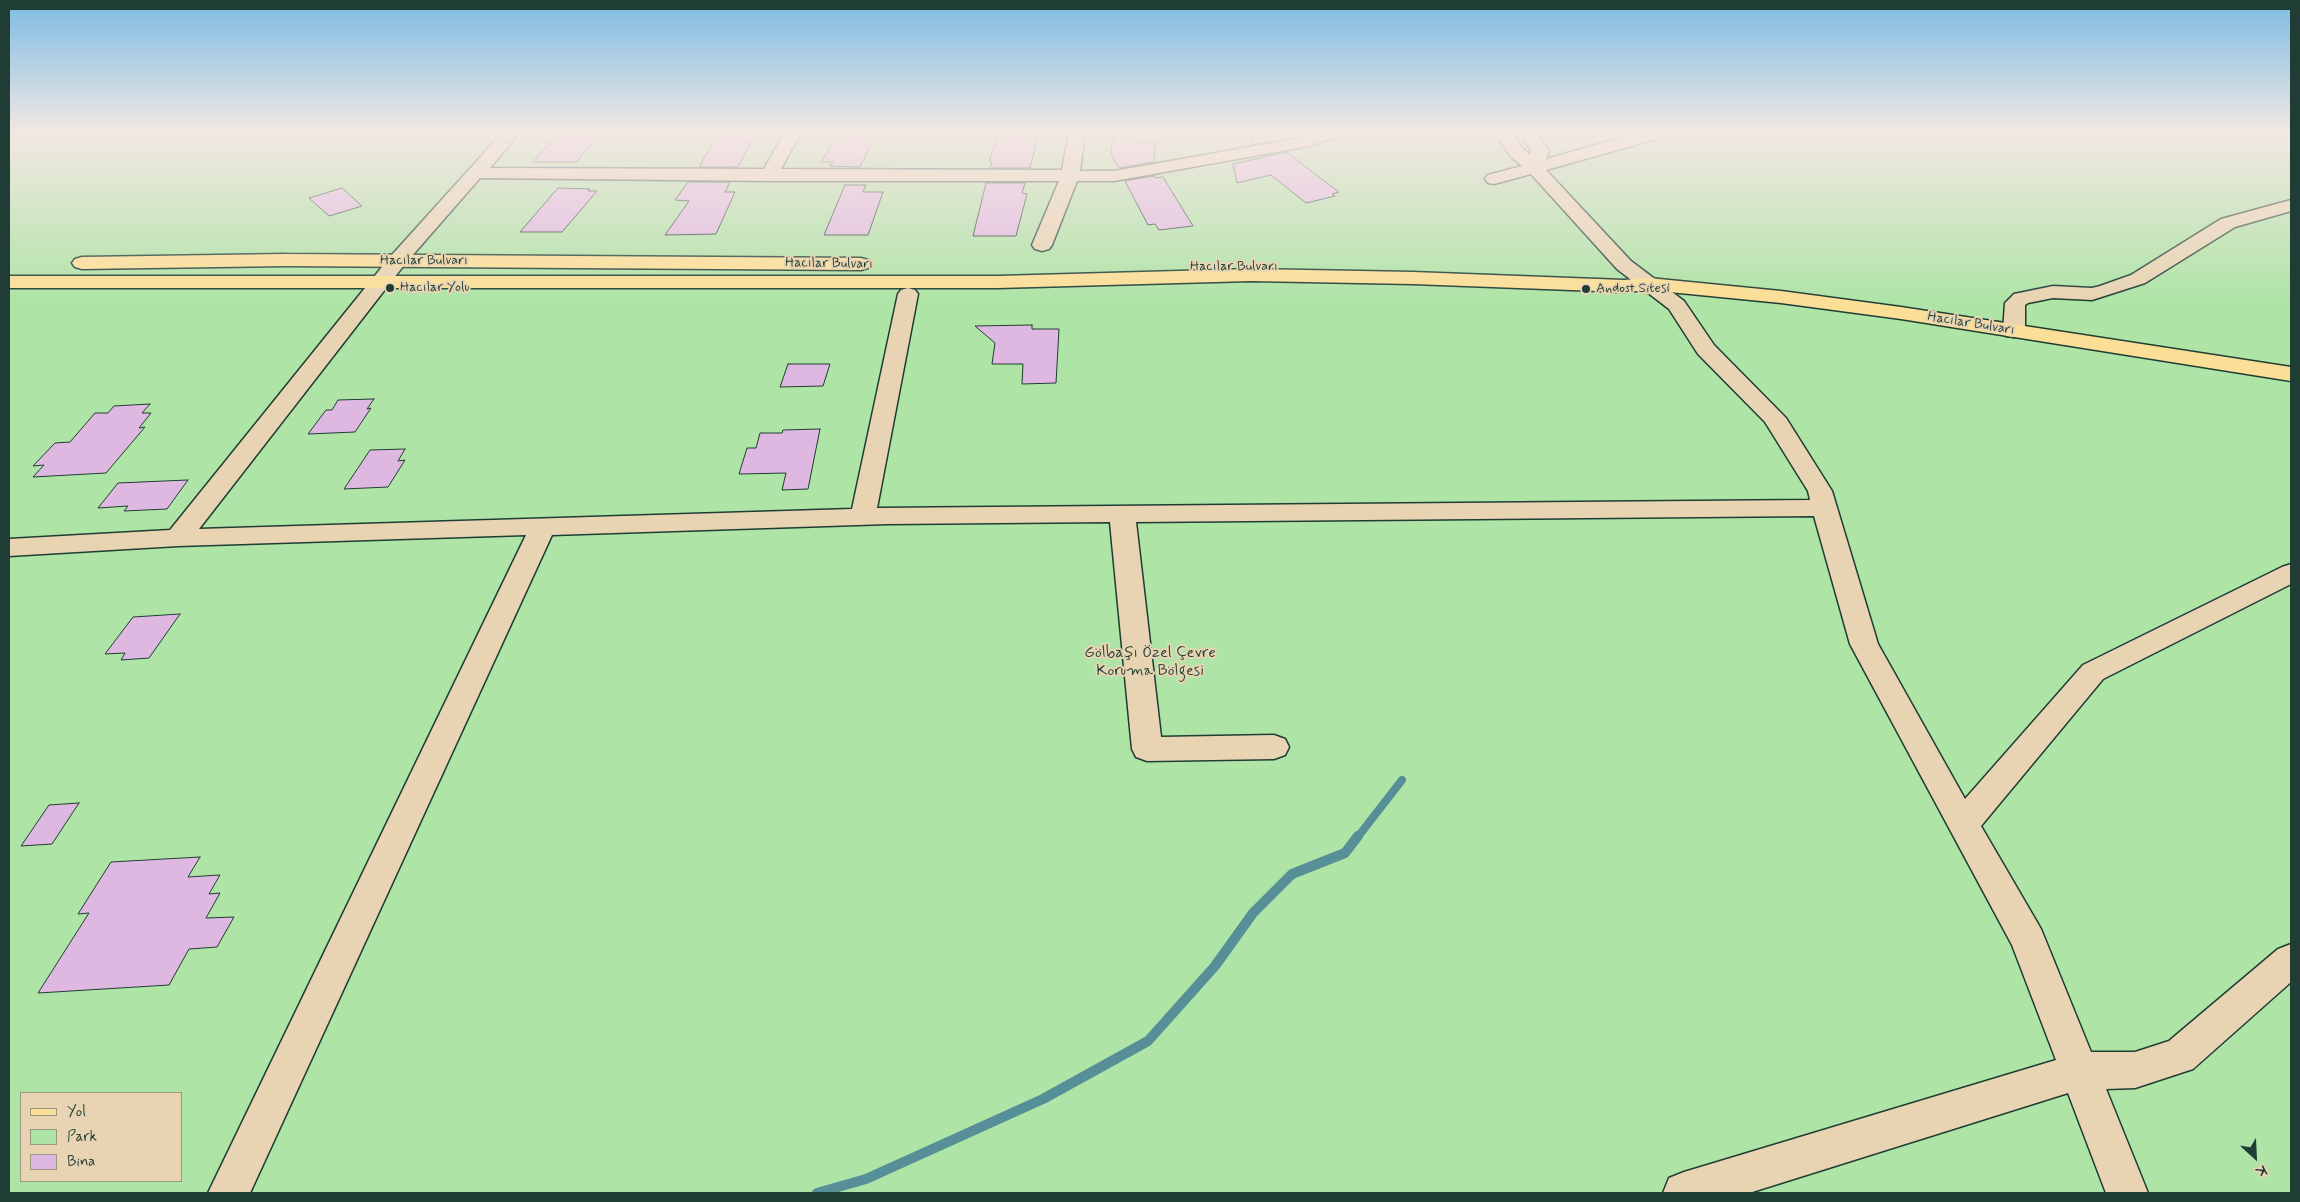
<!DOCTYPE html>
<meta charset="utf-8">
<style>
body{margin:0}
#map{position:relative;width:2300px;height:1202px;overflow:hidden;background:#e5ccc0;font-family:Mynerve,sans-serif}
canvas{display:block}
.frame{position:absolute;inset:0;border:10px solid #1f3d34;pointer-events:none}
.legend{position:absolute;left:20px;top:1092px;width:162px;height:90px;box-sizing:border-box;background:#e8d4b2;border:1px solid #989880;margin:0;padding:6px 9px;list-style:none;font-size:15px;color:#1f3d34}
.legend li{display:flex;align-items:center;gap:10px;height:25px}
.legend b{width:25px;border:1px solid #989880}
.north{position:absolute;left:2230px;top:1132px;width:50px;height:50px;-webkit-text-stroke:4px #e8d4b2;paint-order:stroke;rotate:155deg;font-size:14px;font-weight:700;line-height:20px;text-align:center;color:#1f3d34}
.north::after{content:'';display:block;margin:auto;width:18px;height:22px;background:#1f3d34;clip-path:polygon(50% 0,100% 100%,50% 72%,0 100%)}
</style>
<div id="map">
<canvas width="2300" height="1202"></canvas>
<div class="frame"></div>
<ul class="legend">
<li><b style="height:6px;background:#fbdf96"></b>Yol</li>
<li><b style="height:14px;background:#afe4a7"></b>Park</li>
<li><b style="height:14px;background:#dfb8e1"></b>Bina</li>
</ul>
<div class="north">K</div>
</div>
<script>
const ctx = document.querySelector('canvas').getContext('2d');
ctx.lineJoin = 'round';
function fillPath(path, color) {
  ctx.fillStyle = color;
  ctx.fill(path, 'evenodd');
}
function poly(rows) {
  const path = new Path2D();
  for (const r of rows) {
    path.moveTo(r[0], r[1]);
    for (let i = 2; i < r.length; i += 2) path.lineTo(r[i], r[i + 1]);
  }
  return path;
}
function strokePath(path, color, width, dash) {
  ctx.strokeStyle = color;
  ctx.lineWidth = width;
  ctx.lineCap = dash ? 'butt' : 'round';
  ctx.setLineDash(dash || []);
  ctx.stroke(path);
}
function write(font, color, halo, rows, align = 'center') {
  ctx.font = font + ' Mynerve,sans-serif';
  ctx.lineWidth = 4;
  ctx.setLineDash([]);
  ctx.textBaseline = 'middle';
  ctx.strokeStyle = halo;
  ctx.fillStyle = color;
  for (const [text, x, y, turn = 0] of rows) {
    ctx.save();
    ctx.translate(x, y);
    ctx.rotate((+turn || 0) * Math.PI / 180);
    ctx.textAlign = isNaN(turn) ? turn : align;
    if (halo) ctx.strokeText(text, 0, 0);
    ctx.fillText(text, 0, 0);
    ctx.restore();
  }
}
const green = poly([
 [9,132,2291,132,2291,1193,9,1193],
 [21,1093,181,1093,181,1181,21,1181]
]);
const streamFar1 = poly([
 [1357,838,1402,780]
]);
const stream = poly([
 [817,1193,866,1179,1043,1099,1148,1041,1215,966,1253,913,1292,874,1345,853,1358,836]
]);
const building = poly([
 [560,132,602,132,576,162,533,162,560,132],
 [719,132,756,132,738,167,699,167,719,132],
 [839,132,877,132,860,167,830,166,833,162,821,162,839,132],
 [1000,132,1039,132,1030,168,990,168,992,162,989,161,1000,132],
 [1249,132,1271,132,1273,141,1252,145,1249,132],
 [1113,138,1137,138,1137,141,1155,144,1154,162,1119,168,1111,154,1113,138],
 [1287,152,1307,168,1339,192,1332,194,1335,196,1306,203,1271,175,1237,183,1233,164,1287,152],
 [1154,176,1154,178,1163,177,1193,226,1159,230,1155,224,1148,225,1125,181,1154,176],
 [688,182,730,182,725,192,735,192,716,234,665,235,689,201,675,200,688,182],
 [986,183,1025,183,1022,193,1027,194,1016,236,973,236,986,183],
 [845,185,866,185,863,192,883,192,868,235,824,235,845,185],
 [342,188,362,206,329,216,309,198,342,188],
 [558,188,590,189,588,191,597,191,562,232,520,232,558,188],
 [1032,325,1032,329,1059,329,1056,383,1022,384,1023,364,992,364,995,343,975,326,1032,325],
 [788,364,830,364,823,386,780,387,788,364],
 [374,399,367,409,371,408,355,432,308,434,326,410,332,410,338,400,374,399],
 [150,404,142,413,151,413,139,428,145,427,106,473,33,477,44,465,33,466,55,443,70,442,95,413,108,413,114,406,150,404],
 [820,429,808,489,782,490,786,473,739,474,747,448,756,448,760,433,782,433,783,430,820,429],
 [405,449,398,461,405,460,388,487,344,489,370,450,405,449],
 [188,480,167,509,124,511,128,506,98,508,118,483,188,480],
 [180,614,149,658,121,660,125,653,105,654,133,617,180,614],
 [79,803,52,844,21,846,49,805,79,803],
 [200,857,188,877,220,875,209,894,220,893,206,918,234,917,217,947,189,949,169,985,38,993,89,913,78,914,111,862,200,857]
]);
const minor = poly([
 [503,132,520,132,490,168,764,169,785,132,801,132,781,169,1062,170,1069,132,1085,132,1080,171,1114,171,1306,137,1317,132,1340,132,1338,136,1310,146,1114,181,1077,181,1052,245,1049,249,1042,251,1035,249,1032,245,1059,181,769,181,480,178,404,265,199,529,852,509,898,294,901,290,908,288,915,290,918,294,877,508,1810,500,1808,491,1765,422,1698,354,1669,309,1617,269,1531,174,1494,184,1488,183,1485,179,1488,175,1522,166,1511,157,1494,132,1511,132,1523,149,1530,155,1531,151,1519,132,1535,132,1549,151,1546,159,1642,132,1669,132,1667,136,1546,170,1631,261,1684,301,1714,345,1786,418,1832,491,1878,644,1965,799,2083,665,2282,567,2291,564,2291,584,2103,679,1981,826,2041,929,2091,1052,2135,1052,2169,1041,2278,949,2291,944,2291,982,2193,1069,2135,1088,2106,1089,2148,1193,2106,1193,2068,1093,1749,1193,1663,1193,1669,1178,1684,1172,2056,1060,2012,945,1850,644,1814,516,1136,522,1161,737,1274,735,1285,739,1289,747,1285,755,1274,759,1147,761,1136,757,1132,749,1110,522,888,524,552,535,250,1193,208,1193,526,535,178,546,9,556,9,539,170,530,390,257,503,132],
 [2291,200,2291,211,2235,227,2145,283,2092,300,2053,298,2028,303,2025,305,2025,331,2022,336,2014,337,2006,336,2003,331,2005,303,2014,294,2053,286,2092,288,2100,286,2131,275,2221,219,2291,200]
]);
const major = poly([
 [286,254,861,258,868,260,871,264,868,268,861,270,286,266,82,269,75,267,72,263,75,259,82,257,286,254],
 [1251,269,1413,272,1624,280,1649,278,1781,291,1901,307,2291,367,2291,381,1901,319,1781,303,1649,290,1624,292,1413,284,1251,281,998,288,9,288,9,276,998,276,1251,269]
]);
const markers = [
 [390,288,5,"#1f3d34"],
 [1586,289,5,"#1f3d34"]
];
const farStreetnames = [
 ["Hacılar Bulvarı",424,261],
 ["Hacılar Bulvarı",829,264,1],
 ["Hacılar Bulvarı",1234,267],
 ["Hacılar Bulvarı",1971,324,9]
];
const farPoinames = [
 ["Hacılar Yolu",400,288],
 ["Andost Sitesi",1596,289]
];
const parkNames = [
 ["Gölbaşı Özel Çevre",1150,654],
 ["Koruma Bölgesi",1150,672]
];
fillPath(green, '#afe4a7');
strokePath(streamFar1, '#568f98', 8);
strokePath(stream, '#568f98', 10);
fillPath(building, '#dfb8e1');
strokePath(building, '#1f3d34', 1);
strokePath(minor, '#1f3d34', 3);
strokePath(major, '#1f3d34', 3);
fillPath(minor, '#e8d4b2');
fillPath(major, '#fbdf96');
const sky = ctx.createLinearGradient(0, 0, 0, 301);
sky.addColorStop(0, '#7cbbe3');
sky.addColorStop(0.44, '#f3e8e3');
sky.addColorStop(1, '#f3e8e300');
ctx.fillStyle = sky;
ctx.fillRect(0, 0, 2300, 301);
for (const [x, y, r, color] of markers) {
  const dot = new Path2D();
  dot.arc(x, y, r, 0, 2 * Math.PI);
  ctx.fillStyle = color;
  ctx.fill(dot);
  strokePath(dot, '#e8d4b2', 2);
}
write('14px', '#1f3d34', '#e8d4b2', farStreetnames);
write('14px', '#1f3d34', '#e8d4b2', farPoinames, 'left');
write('16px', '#26453a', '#e8d4b2', parkNames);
</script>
